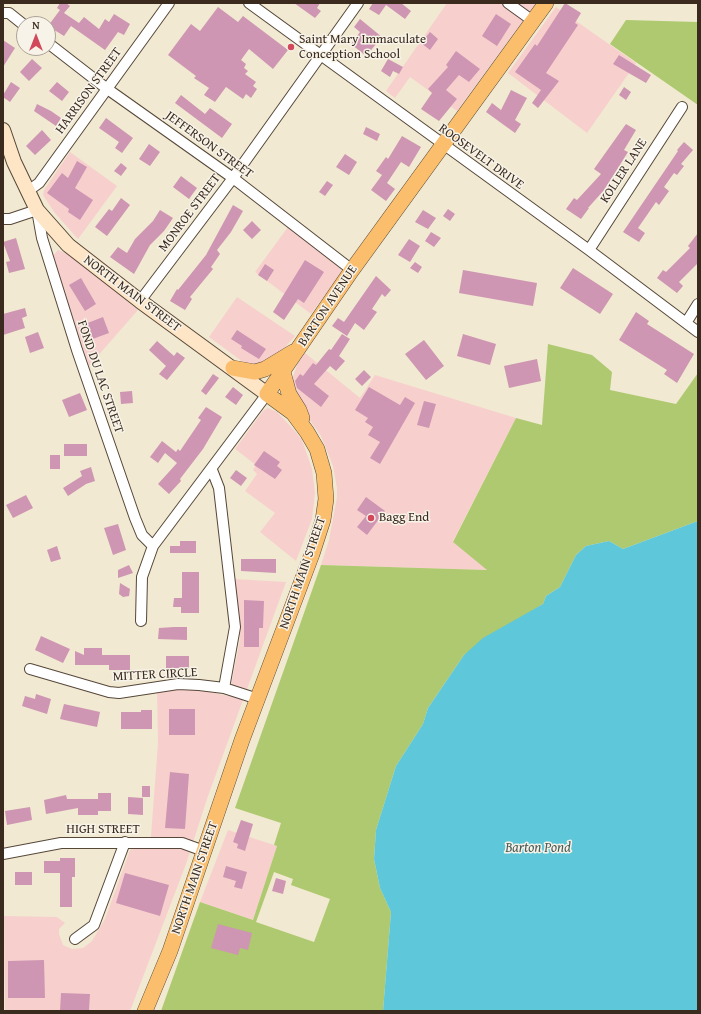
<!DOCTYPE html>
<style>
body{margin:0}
#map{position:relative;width:701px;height:1014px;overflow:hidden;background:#f1e9d1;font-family:"Gentium Book Plus",serif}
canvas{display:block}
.frame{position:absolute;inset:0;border:4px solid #3b2a1e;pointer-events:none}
.north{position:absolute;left:16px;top:16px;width:40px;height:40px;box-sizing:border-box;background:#f7f3e8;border:1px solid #aca397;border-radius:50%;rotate:0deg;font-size:11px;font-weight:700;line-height:16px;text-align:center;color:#3b2a1e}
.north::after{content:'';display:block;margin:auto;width:14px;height:18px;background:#d1495b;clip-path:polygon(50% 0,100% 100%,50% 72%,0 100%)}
</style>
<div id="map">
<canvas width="701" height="1014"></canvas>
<div class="frame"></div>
<div class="north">N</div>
</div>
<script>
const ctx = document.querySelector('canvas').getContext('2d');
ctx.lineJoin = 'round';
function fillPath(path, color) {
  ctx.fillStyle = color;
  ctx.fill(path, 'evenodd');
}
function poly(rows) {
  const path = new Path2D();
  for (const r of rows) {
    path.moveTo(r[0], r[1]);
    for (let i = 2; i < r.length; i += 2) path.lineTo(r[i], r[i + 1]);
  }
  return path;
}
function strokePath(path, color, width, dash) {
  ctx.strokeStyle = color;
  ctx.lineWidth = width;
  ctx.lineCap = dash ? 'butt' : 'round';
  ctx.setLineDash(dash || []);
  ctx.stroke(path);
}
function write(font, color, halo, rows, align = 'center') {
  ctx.font = font + ' "Gentium Book Plus",serif';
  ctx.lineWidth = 3;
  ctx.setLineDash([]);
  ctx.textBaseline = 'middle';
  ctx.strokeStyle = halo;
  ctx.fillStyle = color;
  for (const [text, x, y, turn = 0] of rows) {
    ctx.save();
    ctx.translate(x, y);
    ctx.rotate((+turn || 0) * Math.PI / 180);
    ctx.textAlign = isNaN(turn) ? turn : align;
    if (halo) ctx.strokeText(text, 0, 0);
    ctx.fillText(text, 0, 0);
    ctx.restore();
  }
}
const built = poly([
 [447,3,536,3,457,111,410,77,395,98,386,91],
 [556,7,636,63,587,133,508,73],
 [70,152,117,186,78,239,54,212,43,195,44,190],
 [288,227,340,266,341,269,341,273,311,314,255,272],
 [58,250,68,254,138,310,89,366,54,261,53,256],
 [237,297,295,336,280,353,262,365,247,365,209,337],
 [305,353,360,398,375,375,516,418,453,541,487,570,321,565,329,540,337,497,337,488,333,466,321,436,297,402,292,379,298,363],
 [268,408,277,412,295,431,302,440,312,469,315,493,312,519,296,561,260,532,275,513,245,491,257,474,253,470,256,465,235,449,263,411],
 [234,579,286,582,208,796,186,864,130,1011,5,1011,4,916,57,917,65,923,59,929,59,934,63,945,72,949,83,948,92,941,105,919,130,850,136,848,150,849,158,743,157,691,171,689,199,690,229,696,240,639],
 [228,830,277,846,253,920,200,902]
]);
const green = poly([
 [626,20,698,22,698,105,610,44],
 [548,344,592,355,612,372,610,390,676,404,698,373,698,521,623,549,609,541,586,546,576,555,560,587,546,596,543,604,464,655,428,708,423,724,396,766,376,830,374,859,380,888,391,912,383,1011,161,1011,200,902,253,920,277,846,274,845,281,823,235,808,321,565,487,570,453,542,516,418,542,425],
 [274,872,293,879,291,885,330,899,314,942,256,922]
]);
const water = poly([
 [698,521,698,1011,383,1011,391,912,380,888,374,859,376,830,396,766,423,724,428,708,464,655,483,638,543,604,546,596,560,587,576,555,586,546,609,541,623,549]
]);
const building = poly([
 [60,3,66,3,70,6,64,13,79,23,84,17,99,29,105,19,109,22,114,14,130,24,124,35,118,32,105,50,71,26,64,36,48,26,60,10,57,8],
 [294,3,320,3,317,8,321,11,315,18],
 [373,3,401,3,411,11,405,19,386,5,379,15,369,9],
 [565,3,581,13,575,23,578,25,546,73,559,81,538,108,532,103,541,90,515,72,535,44,537,46],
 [218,7,238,22,243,16,288,50,273,69,249,49,241,60,246,64,244,68,248,71,245,74,256,82,253,86,257,89,251,98,246,94,243,99,226,87,215,102,204,95,209,88,194,78,196,76,168,55,191,24,200,31],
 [496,14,511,24,497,46,482,36],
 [360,19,382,37,366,56,351,44,360,32,354,27],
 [430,32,438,39,430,50,421,43],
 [3,40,15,48,3,67],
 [456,51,480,69,469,82,459,75,446,90,457,99,439,121,421,109,432,93,428,89,448,67,446,65],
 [619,55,651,75,646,83,613,64],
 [32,59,42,68,29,81,20,72],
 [388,59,403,67,399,74,393,71,390,77,381,71],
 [11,82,20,88,10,102,3,97,3,95],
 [57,82,69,92,62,101,49,91],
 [624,87,631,92,626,100,619,95],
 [511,90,527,98,515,120,521,124,515,133,486,112,492,103,501,110],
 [181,95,205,114,210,108,232,124,222,138,175,103],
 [37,104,51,111,61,118,56,126,34,111],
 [106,118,133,138,122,153,115,148,119,142,99,128],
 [626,124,636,130,624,150,628,152,604,190,588,208,589,208,581,219,566,209,574,198,577,200,601,174,594,169],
 [366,127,380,134,377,141,363,134],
 [42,130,51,140,35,155,26,146],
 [402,136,421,147,409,167,401,162,387,183,395,189,386,201,371,190,382,175,376,171,386,157,388,159],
 [684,142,693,150,681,164,684,166,677,175,674,173,664,187,669,191,659,205,656,202,638,228,645,233,639,242,623,232,678,151,677,150],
 [149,144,160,152,150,166,139,159],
 [345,154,357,162,349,175,336,167],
 [77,161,87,167,75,188,93,200,80,220,68,212,69,209,47,193,62,173,68,178],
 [121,163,127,168,121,176,114,171],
 [181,176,197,188,189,199,173,187],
 [327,181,333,185,325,196,319,192],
 [121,198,130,205,107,236,95,227,109,209,112,211],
 [233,205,243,211,231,232,217,250,220,254,211,267,213,269,190,297,192,299,185,310,170,301,177,289,178,290,206,255],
 [448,209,455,214,450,221,443,216],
 [160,210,173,218,164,231,150,245,134,274,110,257,118,247,127,253,135,239,153,221],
 [423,210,436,218,428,229,415,222],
 [252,221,261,230,252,239,243,230],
 [431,232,441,238,434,247,425,241],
 [698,233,698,263,679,282,683,286,677,293,657,278,663,270,666,272,690,248,688,246],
 [16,238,25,269,9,273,6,262,10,261,3,242],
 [409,239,420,246,410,262,398,255],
 [305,260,324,272,304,303,298,299,284,320,273,312],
 [415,262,422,267,418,273,410,268],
 [265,264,274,270,267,281,258,275],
 [573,268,613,294,600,314,560,288],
 [463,270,537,283,533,306,459,293],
 [376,276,391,290,385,297,382,294,372,309,377,312,364,330,355,323,347,336,332,326,338,318,344,322],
 [81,278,96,304,85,311,69,285],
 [25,308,27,316,22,318,25,328,3,335,3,314],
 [636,312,649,321,647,324,694,354,677,383,664,374,667,370,619,340],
 [103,317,109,333,90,340,85,324],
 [237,330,266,349,259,359,241,348,242,346,231,339],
 [38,332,44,348,30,353,25,337],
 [342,334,350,339,339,356,345,361,336,371,330,366,314,384,329,396,321,407,297,388,295,381,300,374,303,376,313,363,316,365,329,349,331,350],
 [463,334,496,344,490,365,457,356],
 [424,340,444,366,426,380,405,354],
 [157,341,174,356,177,352,185,358,167,380,159,374,166,366,149,350],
 [537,359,541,381,509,388,504,366],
 [364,370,371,377,362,386,355,379],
 [213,374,219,378,206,395,201,391],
 [233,387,243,395,236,405,225,397],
 [369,387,400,405,405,397,415,403,380,464,370,458,380,442,368,435,373,427,365,422,368,418,355,410],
 [132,391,133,403,121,404,120,392],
 [80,393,87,410,69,417,62,400],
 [424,401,436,404,429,428,417,425],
 [206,407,222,417,203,449,180,479,181,481,169,494,158,484,177,463,165,453,158,463,150,457,162,441,176,452,178,449,180,451,201,420,198,418],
 [64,444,87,444,87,456,64,456],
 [264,451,280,462,277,466,282,470,275,479,254,465],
 [50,455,60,455,60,469,50,469],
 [91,467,95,481,86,484,68,496,63,488,82,476,80,471],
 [236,470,247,478,241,486,230,478],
 [26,495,33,508,13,518,6,505],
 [366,497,385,511,367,535,357,527,366,516,357,510],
 [118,524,126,550,113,555,104,528],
 [180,541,196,541,196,553,170,553,170,546,180,546],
 [57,546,61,559,51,562,47,550],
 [241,559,276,559,276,573,241,571],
 [129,565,133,573,118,578,118,570],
 [182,572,199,572,199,613,181,613,181,607,173,607,174,598,182,598],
 [120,583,130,589,129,596,123,597,119,594],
 [244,600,264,601,263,628,259,628,259,647,244,647],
 [174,627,187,627,187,640,158,639,159,628],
 [41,636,70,649,63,663,35,650],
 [84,648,102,648,102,655,130,655,130,670,109,670,109,665,75,665,75,651,84,655],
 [166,656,189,656,189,668,166,668],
 [36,694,51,699,47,714,22,706,25,696,35,699],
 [64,704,100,712,97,727,60,719],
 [169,709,195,709,195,735,169,735],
 [141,710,152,710,152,729,121,729,121,712,141,712],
 [170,772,189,774,185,829,165,828],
 [142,786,150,786,150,797,142,797],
 [98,793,111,793,111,811,98,811,98,815,78,815,78,808,46,814,44,800,66,795,67,799,98,799],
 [128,797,143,798,143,815,128,814],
 [30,807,32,820,7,825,5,811],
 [241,820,253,824,245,851,237,848,238,844,233,842],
 [60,858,75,858,75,877,72,877,72,907,60,907,60,873,44,873,44,861,60,861],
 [226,866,247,872,242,889,234,887,236,881,223,877],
 [15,872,32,872,32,885,15,885],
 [125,873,169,885,160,916,116,903],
 [276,878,286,881,283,894,272,891],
 [218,924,252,933,248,950,240,948,238,955,211,948],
 [44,960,45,998,8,998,8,961],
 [61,993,90,994,89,1010,60,1011]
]);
const street = poly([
 [249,3,589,250,698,332],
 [508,3,533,21],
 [3,13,9,13,24,25],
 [48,43,106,88,233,178,352,270],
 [28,191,39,183,169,3],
 [3,219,10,219,37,210,42,238,77,350,135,518,142,535,153,546],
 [589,250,682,107],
 [140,301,233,178,358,3],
 [686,323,698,304],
 [212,470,219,488,235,627,224,688],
 [141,621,142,577,153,546,267,394],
 [30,669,109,692,119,693,178,684,199,685,224,688,258,699],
 [3,854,61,843,182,843,204,851],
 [75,939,94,925,125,842]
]);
const secondary = poly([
 [3,130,14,162,37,210,68,245,140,301,267,394]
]);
const primary = poly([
 [233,368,255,372,265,369,293,352],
 [283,372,289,394,299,410,302,418],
 [145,1011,170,951,242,740,312,554,323,520,326,499,324,473,317,449,307,432,293,413,267,394,352,270,546,3]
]);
const markers = [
 [291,47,4,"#d1495b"],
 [371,518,4,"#d1495b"]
];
const poiNames = [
 ["Saint Mary Immaculate",299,40],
 ["Conception School",299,55],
 ["Bagg End",379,518]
];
const streetNames = [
 ["HARRISON STREET",89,91,-54],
 ["JEFFERSON STREET",209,145,36],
 ["ROOSEVELT DRIVE",481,157,36],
 ["KOLLER LANE",624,171,-57],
 ["MONROE STREET",190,213,-53],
 ["NORTH MAIN STREET",132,294,37],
 ["BARTON AVENUE",328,306,-56],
 ["FOND DU LAC STREET",100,377,71],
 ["NORTH MAIN STREET",303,573,-71],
 ["MITTER CIRCLE",155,675,-3],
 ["HIGH STREET",103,830],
 ["NORTH MAIN STREET",195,878,-71]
];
const waterNames = [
 ["Barton Pond",538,848]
];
fillPath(built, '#f7d0ce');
fillPath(green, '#aec96f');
fillPath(water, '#5ec7da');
fillPath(building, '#ce96b2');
strokePath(street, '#564739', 12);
strokePath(secondary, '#564739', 16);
strokePath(primary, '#564739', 16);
strokePath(street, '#fff', 10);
strokePath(secondary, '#fde5c5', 14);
strokePath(primary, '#fabe6d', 15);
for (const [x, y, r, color] of markers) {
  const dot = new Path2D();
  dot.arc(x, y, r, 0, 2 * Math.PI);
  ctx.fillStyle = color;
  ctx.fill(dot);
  strokePath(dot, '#f7f3e8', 1.5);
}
write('13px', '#3b2a1e', '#f7f3e8', poiNames, 'left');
write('13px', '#3b2a1e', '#f7f3e8', streetNames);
write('italic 14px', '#465956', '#f7f3e8', waterNames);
</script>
